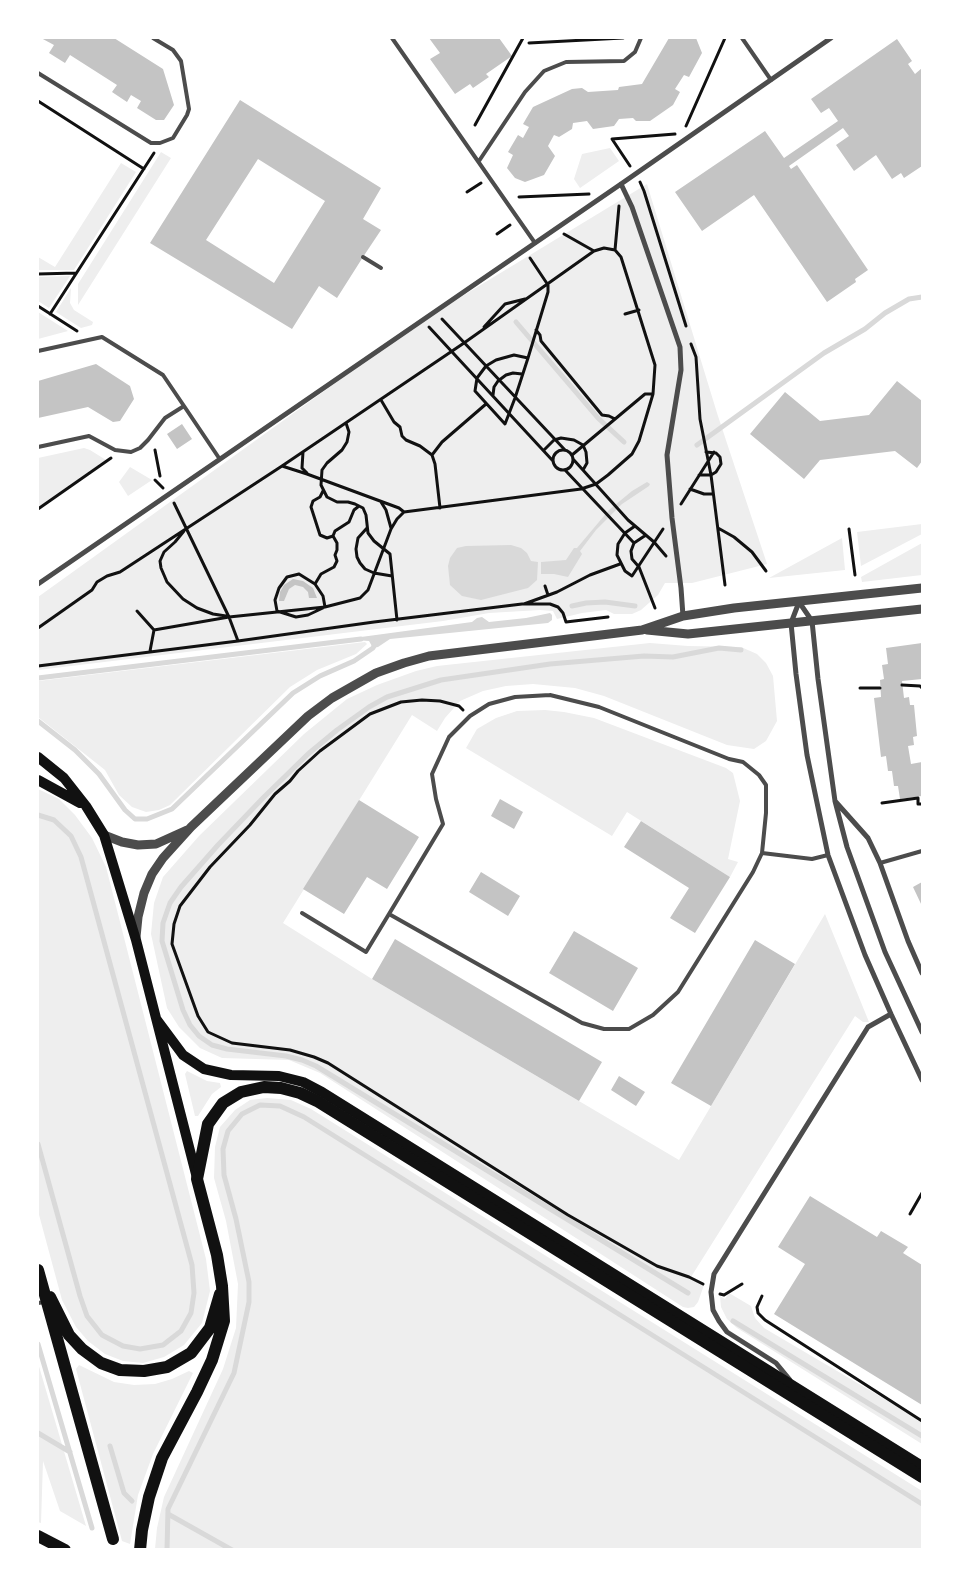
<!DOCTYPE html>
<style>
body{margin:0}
#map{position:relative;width:960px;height:1587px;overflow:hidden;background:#fff;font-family:"Noto Sans",sans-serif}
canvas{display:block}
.frame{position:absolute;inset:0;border:39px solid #fff;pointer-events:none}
</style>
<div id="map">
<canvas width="960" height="1587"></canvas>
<div class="frame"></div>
</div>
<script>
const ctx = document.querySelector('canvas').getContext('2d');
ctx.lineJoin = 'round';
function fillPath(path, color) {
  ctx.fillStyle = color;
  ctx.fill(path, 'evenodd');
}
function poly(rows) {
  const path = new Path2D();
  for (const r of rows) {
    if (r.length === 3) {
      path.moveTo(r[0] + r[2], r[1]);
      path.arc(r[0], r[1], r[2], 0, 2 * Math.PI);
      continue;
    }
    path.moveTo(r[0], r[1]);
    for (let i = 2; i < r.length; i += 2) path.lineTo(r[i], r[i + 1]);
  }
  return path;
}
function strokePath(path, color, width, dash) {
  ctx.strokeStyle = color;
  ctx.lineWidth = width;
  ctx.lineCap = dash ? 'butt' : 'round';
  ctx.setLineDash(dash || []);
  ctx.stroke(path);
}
const green = poly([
 [610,148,619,161,580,188,574,179,582,154],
 [161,152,171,158,78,305,78,284],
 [121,163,136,172,74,270,38,270,38,257,55,267],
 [647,184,717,413,767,564,692,583,665,583,658,595,641,610,632,614,614,614,606,610,582,613,557,619,553,611,540,610,489,613,443,621,38,670,38,597,423,320],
 [70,276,49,308,38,301,38,277],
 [71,288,70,303,74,310,93,322,92,325,81,328,56,312],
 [38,312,68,331,38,339],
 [84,448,90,450,106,460,38,507,38,458],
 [130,467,152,480,128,496,119,482],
 [922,524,922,534,861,566,857,532],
 [842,538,845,570,769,578],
 [922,543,922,575,862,582,861,577],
 [365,642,367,644,356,654,317,670,290,687,170,805,159,810,146,812,132,807,119,795,105,770,38,717,38,681],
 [650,643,688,646,741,647,757,654,766,663,773,676,777,721,766,741,754,749,727,745,604,696,575,688,533,684,506,686,483,691,460,701,445,718,437,731,412,715,283,923,372,979,679,1160,825,914,869,1022,863,1022,855,1016,691,1277,704,1285,698,1302,694,1307,688,1308,683,1307,320,1073,289,1060,222,1058,200,1048,179,1027,167,1008,151,934,154,903,163,877,199,836,304,734,347,699,377,685,416,671,437,666],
 [545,710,564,712,594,718,726,768,733,773,740,801,728,859,738,862,730,877,627,812,612,836,466,748,477,729,496,718,517,711],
 [38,789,59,799,75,815,92,838,106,867,206,1259,210,1291,202,1323,184,1345,164,1357,143,1363,123,1361,105,1354,88,1341,76,1327,62,1300,38,1211],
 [187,1071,207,1081,220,1083,221,1087,212,1094,198,1116,195,1116,185,1074],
 [267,1098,291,1100,311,1109,922,1491,922,1549,155,1549,157,1528,164,1497,223,1369,236,1328,238,1284,226,1221,214,1178,215,1147,220,1127,235,1110,250,1100],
 [729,1293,751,1306,755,1318,764,1328,922,1421,922,1444,737,1328,727,1319,721,1307,720,1296,725,1299],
 [38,1363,86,1526,60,1511,43,1461,41,1523,38,1522],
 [79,1365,114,1382,134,1385,155,1384,172,1379,189,1371,193,1373,153,1454,138,1495,130,1544,122,1541,76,1369]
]);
const water = poly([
 [647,482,650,484,649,486,622,504,596,530,580,551,582,554,568,577,554,574,541,574,541,562,566,560,574,548,577,548,609,510,632,491],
 [511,545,521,548,527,553,531,561,538,562,537,580,528,588,481,600,462,596,450,585,448,566,450,558,457,548,466,546],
 [550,613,552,615,552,620,548,623,390,639,378,647,373,648,369,641,355,640,361,637,472,622,477,618,482,617,489,622,526,618]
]);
const stream = poly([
 [516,322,598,418,624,442],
 [697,445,824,353,865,329,885,313,909,299,922,297],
 [572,606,586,603,605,602,635,606],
 [38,678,361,639],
 [38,721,75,750,99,774,125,810,135,819,147,819,172,809,293,693,320,676,354,661,373,648,376,642],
 [38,815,54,820,71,836,81,857,192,1265,194,1293,191,1313,181,1331,163,1345,140,1349,123,1346,102,1335,87,1316,80,1296,38,1144],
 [688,1293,316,1066,302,1060,286,1056,227,1049,212,1045,199,1036,190,1025,183,1010,162,941,163,923,170,903,181,887,218,845,263,798,308,754,337,730,369,707,387,697,441,680,550,664,644,656,673,657,719,648,741,650],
 [733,1321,922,1436],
 [38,1344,92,1528],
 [38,1433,70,1452],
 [110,1446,124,1493,132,1501],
 [168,1514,232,1550],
 [167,1550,168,1509,234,1373,249,1302,249,1282,236,1219,224,1175,223,1149,228,1131,242,1114,260,1105,280,1106,304,1117,922,1504]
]);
const building = poly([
 [41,38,114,38,163,69,174,105,164,120,156,120,137,108,141,101,131,95,127,102,112,92,117,85,70,55,65,63,49,53,54,45],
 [429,38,499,38,512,56,486,74,489,77,473,88,470,84,455,94,430,59,440,53],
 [669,38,696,38,702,53,689,77,684,75,675,89,680,92,673,105,650,121,636,121,633,118,619,119,614,126,593,129,587,121,573,123,572,129,559,137,554,135,548,146,555,156,544,175,525,182,515,178,507,168,513,155,508,152,518,135,523,138,529,127,523,124,533,107,572,89,582,88,588,92,618,90,619,87,642,84],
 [897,39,912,61,908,64,915,74,922,68,922,166,904,178,901,173,892,179,876,155,854,171,836,145,849,136,843,128,789,166,791,169,797,165,868,270,855,279,856,282,827,302,754,195,702,231,675,192,765,131,784,158,838,121,829,108,821,113,811,99],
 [240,100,381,188,363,219,381,230,363,257,337,298,319,286,292,329,150,243],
 [258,159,325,201,274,283,206,240],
 [96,364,130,386,134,399,120,421,113,422,88,407,38,418,38,381],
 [897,381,922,401,922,461,917,468,895,451,820,460,804,479,750,434,785,392,820,421,869,415],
 [182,424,192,439,177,449,167,434],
 [293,579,303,581,313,588,317,598,309,598,308,592,303,587,295,585,289,589,284,601,279,601,280,592,284,585],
 [922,643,922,679,902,681,904,698,909,697,910,705,914,705,917,736,913,737,914,745,908,746,911,764,922,762,922,796,900,799,898,786,894,786,892,771,888,771,886,756,881,757,874,698,881,697,880,680,884,679,882,665,888,664,886,648],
 [500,799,523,812,514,829,491,816],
 [359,800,419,837,387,889,367,877,344,914,303,889],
 [641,821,730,877,695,933,670,918,689,888,624,847],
 [481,872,520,896,508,916,469,892],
 [922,882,922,906,913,887],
 [574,931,638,968,613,1011,549,973],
 [395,939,602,1062,579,1101,372,979],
 [755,940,795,964,711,1106,671,1083],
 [619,1076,645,1092,636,1106,611,1090],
 [810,1196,877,1237,881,1231,908,1247,903,1253,922,1265,922,1405,774,1314,805,1264,778,1247]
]);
const path = poly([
 [529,43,623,38],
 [38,101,144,169],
 [475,125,523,38],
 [686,126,725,38],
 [630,166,612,139,675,134],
 [640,182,644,191,686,326],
 [467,192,481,183],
 [519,197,589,194],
 [497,234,510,225],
 [564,234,594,251],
 [615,250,619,206],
 [38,274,76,273],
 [38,306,77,331],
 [50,314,154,153],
 [625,314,639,310],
 [442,319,565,450],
 [429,327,553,461],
 [484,327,505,304,525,299],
 [536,330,540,335,541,341,602,415,609,416,615,419],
 [691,344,696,357,700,419,711,475,725,585],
 [528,358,514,355,496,360,486,366,477,378,475,391,505,424,515,398,528,358,548,292,548,285,530,258],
 [493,395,494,387,498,381,506,375,513,373,522,374],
 [381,400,394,422,400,427,402,436,406,440,420,446,432,455,435,464,440,508],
 [346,423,349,432,347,442,342,450,327,463,322,470,321,485,327,497,337,502,348,502,355,504,363,508,366,515,368,533,374,541,390,554,397,620],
 [155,450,160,476],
 [544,450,554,440,561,438,574,440,583,445,586,452,587,463,583,470],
 [563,460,10],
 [303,452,302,468,307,473],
 [432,455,442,442,486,404],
 [572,455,645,394,653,394],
 [573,459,628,520,654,542,666,556],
 [565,470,634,543],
 [699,475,711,475,716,472,721,464,720,457,716,453,706,452],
 [155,480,163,488],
 [690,489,704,494,713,494],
 [323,491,320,497,313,501,311,507,320,535,327,538,333,536],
 [381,502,386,510,391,528],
 [174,503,229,617,238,641],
 [681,504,714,452],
 [38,509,111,458],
 [635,526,625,533,618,544,617,555,625,571,632,576,663,529],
 [367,528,358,538,356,549,357,557,360,563,365,569,374,573,392,576],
 [718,528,734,537,752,552,766,571],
 [849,529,855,575],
 [184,531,175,542,164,552,160,561,161,568,167,582,183,599,197,608,213,614,226,616],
 [646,535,634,543,631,551,632,559,639,567,655,608],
 [299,574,315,584,323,596,325,607,308,615,296,617,277,611,275,600,279,588,287,577,299,574],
 [315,584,321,574,334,567,337,561,335,555,337,550,337,543,333,536,335,531,349,522,354,510,359,506],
 [545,586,548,595],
 [524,604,557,592,590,575,620,564],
 [137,611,154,630,229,617,325,607,360,598,368,590,391,529,397,519,404,512],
 [38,628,92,590,97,582,107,576,120,572,282,466,464,343,594,251,604,248,615,250,621,257,655,365,653,394,639,441,632,454,608,475,596,484,581,489,404,512,399,508,307,474,282,466],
 [150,651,154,630],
 [38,666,238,641,374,622,522,604,550,604,558,607,563,613,566,622,608,617],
 [902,685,920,686,922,688],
 [860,688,880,688],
 [463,710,459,706,440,701,422,700,401,702,370,714,320,751,298,771,290,781,275,794,250,825,210,867,180,906,174,924,172,944,198,1016,208,1032,232,1043,290,1050,314,1057,328,1063,568,1215,657,1266,689,1277,703,1284],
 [882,803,918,798,918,804,922,804],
 [910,1214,922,1193],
 [720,1294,724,1295,742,1284],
 [762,1296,757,1307,758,1313,765,1320,922,1421]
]);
const service = poly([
 [392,38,535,243],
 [742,38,771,80],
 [38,73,151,143,160,143,173,138,187,115,189,109,181,61,173,50,153,38],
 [479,161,525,92,544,71,566,62,624,61,635,52,641,38],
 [363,257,381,268],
 [38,351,102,337,163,375,184,406,165,418,148,440,140,448,131,452,115,450,89,436,38,447],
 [184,406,219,458],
 [550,695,599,707,729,759,743,762,759,775,766,785,766,813,762,853,753,872,678,992,653,1015,629,1029,604,1029,582,1023,389,914,443,824,436,799,432,774,449,737,470,716,489,704,515,697,550,695],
 [762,853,812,859,828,855],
 [880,863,922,851],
 [302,913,366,952,389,914],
 [38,1303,45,1302]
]);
const minor = poly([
 [621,184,632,207,680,347,681,370,667,455,672,518,681,588,683,616],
 [38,584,621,184,831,38],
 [799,602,791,623,796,674,807,755,828,855,865,955,891,1014,922,1080],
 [799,602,812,621,818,679,835,801,847,847,885,952,922,1032],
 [835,801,868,838,880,863,908,941,922,973],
 [790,1380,776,1363,727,1332,719,1321,713,1310,711,1292,714,1274,868,1027,891,1014]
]);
const tertiary = poly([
 [647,630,688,634,922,609],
 [104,835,122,842,138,845,156,844,187,830],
 [136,937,138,917,144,893,152,874,163,858,191,827,308,716,332,698,376,673,404,663,429,656,642,630,683,616,734,608,922,588]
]);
const secondary = poly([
 [38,757,64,778,86,806,104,835,136,940,197,1178],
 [38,780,80,803],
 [157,1020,183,1055,204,1069,231,1075,279,1076,303,1082,322,1092,922,1466]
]);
const primary = poly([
 [38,1270,113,1539],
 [50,1297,69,1335,82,1349,101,1363,120,1370,144,1371,167,1367,191,1353,210,1328,220,1294],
 [38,1536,65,1550],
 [140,1550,142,1530,149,1497,162,1458,197,1392,212,1360,224,1321,222,1286,217,1255,197,1179,208,1124,223,1103,241,1092,264,1087,281,1088,300,1093,317,1101,922,1477]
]);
fillPath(green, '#eee');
fillPath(water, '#d9d9d9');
strokePath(stream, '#d9d9d9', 5);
fillPath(building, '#c4c4c4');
strokePath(path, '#111', 3);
strokePath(service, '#4c4c4c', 4);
strokePath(minor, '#4c4c4c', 5);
strokePath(tertiary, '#4c4c4c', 9);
strokePath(secondary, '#111', 10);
strokePath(primary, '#111', 12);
</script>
